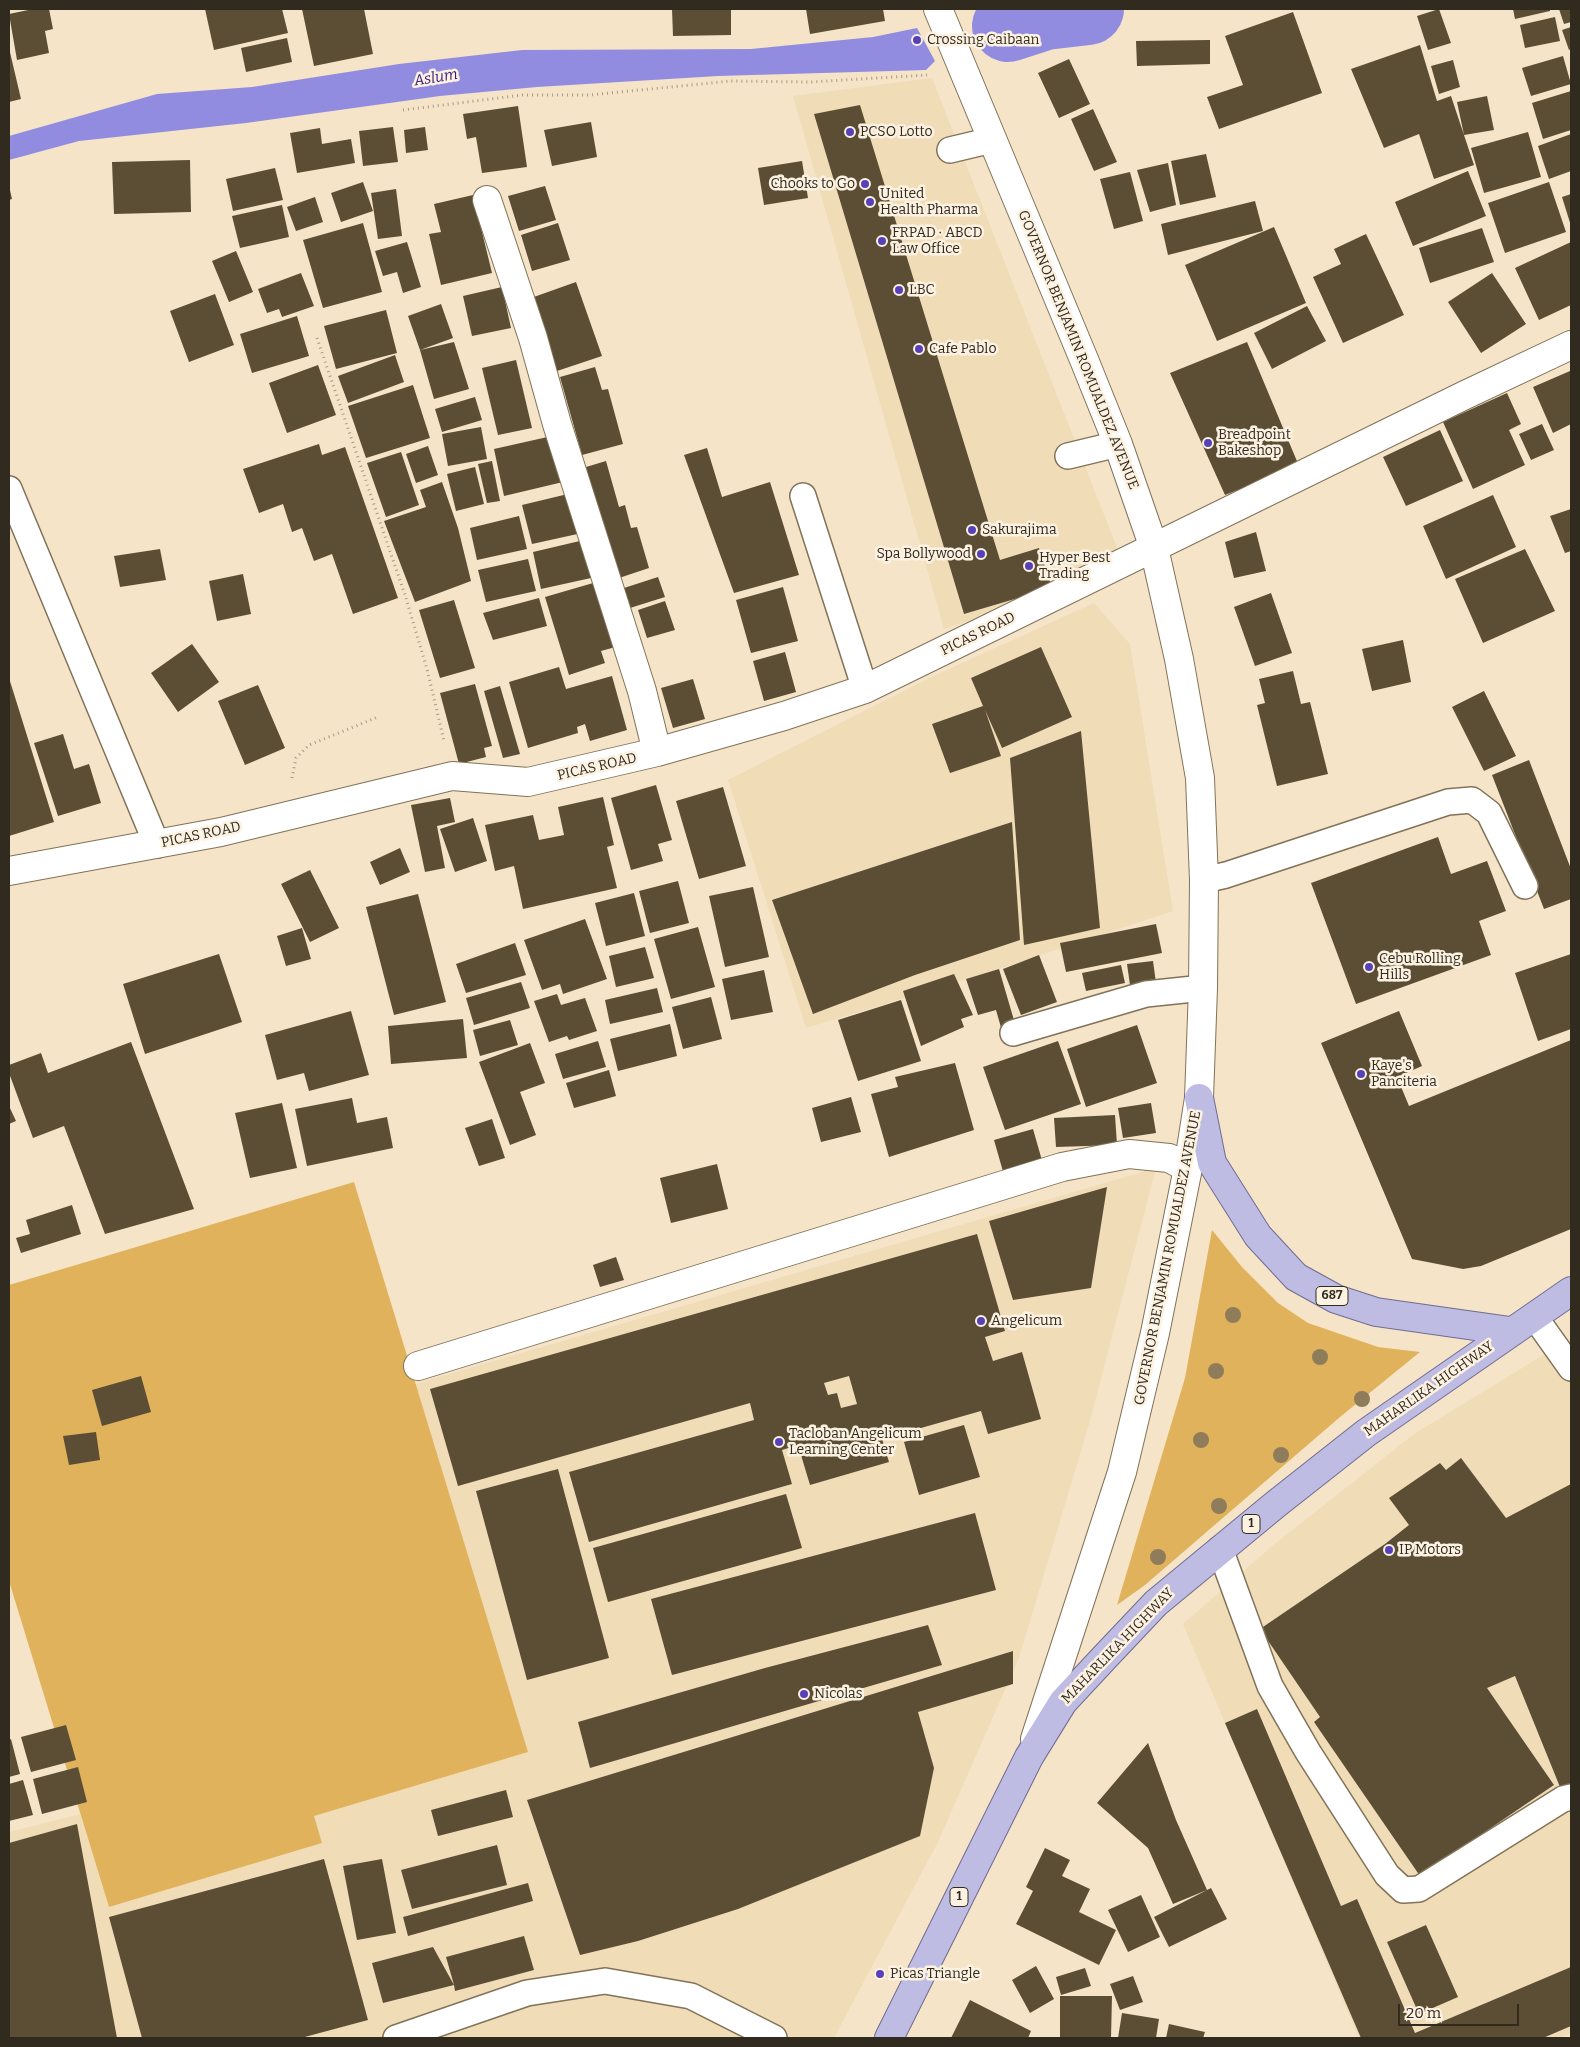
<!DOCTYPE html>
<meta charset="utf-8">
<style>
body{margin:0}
#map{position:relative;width:1580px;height:2047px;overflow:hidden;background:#f5e4c8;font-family:Bitter,serif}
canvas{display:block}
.frame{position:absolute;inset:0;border:10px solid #302a1f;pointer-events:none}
.scale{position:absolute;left:1398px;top:2004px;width:121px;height:22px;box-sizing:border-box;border:2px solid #302a1f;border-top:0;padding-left:6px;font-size:15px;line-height:18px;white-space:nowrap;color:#302a1f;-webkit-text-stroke:4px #fdf2e1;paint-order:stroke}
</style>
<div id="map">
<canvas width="1580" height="2047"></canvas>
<div class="frame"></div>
<div class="scale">20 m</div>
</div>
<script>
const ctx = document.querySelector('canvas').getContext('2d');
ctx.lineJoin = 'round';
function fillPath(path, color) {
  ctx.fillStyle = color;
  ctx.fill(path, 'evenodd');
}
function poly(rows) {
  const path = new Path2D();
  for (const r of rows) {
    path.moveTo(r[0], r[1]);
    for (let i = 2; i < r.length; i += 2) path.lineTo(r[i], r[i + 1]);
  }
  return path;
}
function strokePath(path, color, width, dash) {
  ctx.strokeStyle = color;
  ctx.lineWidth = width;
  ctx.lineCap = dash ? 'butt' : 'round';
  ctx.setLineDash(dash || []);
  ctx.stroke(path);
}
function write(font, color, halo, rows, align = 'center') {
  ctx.font = font + ' Bitter,serif';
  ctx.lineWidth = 5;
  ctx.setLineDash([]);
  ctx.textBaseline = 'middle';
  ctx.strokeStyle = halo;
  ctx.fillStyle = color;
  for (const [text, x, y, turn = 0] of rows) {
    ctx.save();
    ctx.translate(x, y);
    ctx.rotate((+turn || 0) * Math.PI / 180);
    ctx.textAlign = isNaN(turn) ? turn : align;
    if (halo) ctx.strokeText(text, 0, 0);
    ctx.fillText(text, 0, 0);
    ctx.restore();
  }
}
const built = poly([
 [932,78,1118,550,1060,591,944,629,793,96],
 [1094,603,1130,644,1173,911,999,969,806,1028,728,780,929,678],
 [1156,1168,1090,1421,1019,1658,938,1842,834,2038,9,2038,9,1832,80,1814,109,1907,322,1843,313,1816,527,1752,415,1384],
 [1571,1338,1571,2033,1558,2038,1359,2038,1183,1624,1272,1546,1414,1434]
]);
const green = poly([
 [354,1182,528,1752,314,1816,322,1843,109,1907,9,1581,9,1285],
 [1212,1230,1242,1267,1278,1303,1308,1323,1378,1347,1420,1352,1340,1417,1145,1585,1117,1605,1185,1378]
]);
const water = poly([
 [917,28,935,61,926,70,718,76,537,87,440,96,246,123,79,141,9,160,9,136,157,94,252,87,399,64,522,50,751,49,873,37]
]);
const river = poly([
 [1008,26,1045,14,1088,9]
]);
const building = poly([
 [33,9,49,9,53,29,45,31,49,53,17,60,9,14],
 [205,9,282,9,288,33,214,50],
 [302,9,364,9,373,54,314,66],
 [672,9,731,9,731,35,673,36],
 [806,9,883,9,885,21,810,34],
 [1439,9,1451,43,1428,50,1417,16],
 [1513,9,1550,9,1550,11,1515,19],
 [1559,9,1571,9,1571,22,1564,24],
 [1293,12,1322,93,1219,129,1207,97,1243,85,1225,36],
 [1555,17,1560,41,1525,48,1520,25],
 [1571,27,1571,49,1569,50,1562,30],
 [287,38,292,62,246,72,241,48],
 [1210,40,1210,64,1137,66,1136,41],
 [1420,45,1437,101,1451,96,1474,165,1434,179,1419,134,1384,148,1351,69],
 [9,48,21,99,9,102],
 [1563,56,1571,84,1531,96,1522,68],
 [1069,59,1090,104,1059,118,1038,73],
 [1453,60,1460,87,1439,94,1431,66],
 [1571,91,1571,130,1543,139,1532,103],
 [1487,96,1494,130,1464,135,1457,102],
 [860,105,1000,560,1039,548,1052,588,964,614,814,114],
 [518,106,527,167,482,173,476,137,467,139,463,114],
 [1093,109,1117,162,1094,171,1071,119],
 [591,122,597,157,552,166,544,130],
 [393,127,398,162,363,166,359,131],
 [425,127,428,150,406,153,404,130],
 [320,128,322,144,351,139,355,163,297,173,290,133],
 [1528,132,1541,177,1484,193,1471,148],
 [1571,134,1571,171,1549,179,1538,146],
 [1206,154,1216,197,1180,205,1171,161],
 [190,160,191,212,114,214,112,162],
 [802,161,808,198,764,205,758,168],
 [1168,163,1176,205,1150,212,1137,170],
 [275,168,283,200,233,211,226,179],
 [1468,171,1486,216,1413,246,1395,202],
 [1130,172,1143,221,1114,229,1100,179],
 [363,182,373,211,341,222,331,193],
 [1549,182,1566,232,1505,253,1488,203],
 [9,186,12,199,9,200],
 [545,186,556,220,519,231,508,196],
 [396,189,402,236,378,239,371,193],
 [1571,194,1571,226,1562,197],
 [473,195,492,273,441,285,429,234,441,232,434,204],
 [315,197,323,222,296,231,287,207],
 [1255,201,1263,231,1168,255,1161,224],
 [282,205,289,237,240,248,232,216],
 [363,223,382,292,323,308,303,240],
 [558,223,570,260,532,271,521,235],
 [1274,227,1306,303,1217,341,1185,265],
 [1482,228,1494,262,1430,283,1419,248],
 [1366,234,1404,315,1343,343,1313,277,1341,264,1334,249],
 [407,242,421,287,403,293,397,272,383,276,375,251],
 [1571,242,1571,305,1539,320,1515,268],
 [236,251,253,292,229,302,212,261],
 [301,273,314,306,282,317,279,309,267,313,258,289],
 [1492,273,1526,324,1481,353,1448,302],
 [576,282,602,356,557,371,531,298],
 [502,287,511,328,472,336,463,296],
 [215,294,234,345,189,362,170,311],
 [441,304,453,338,420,350,408,316],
 [1307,306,1326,341,1272,369,1254,333],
 [386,310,397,353,336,369,324,326],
 [297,316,309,356,252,373,240,334],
 [454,342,469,389,434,399,420,350],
 [1247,342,1299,466,1225,495,1170,373],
 [395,355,404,382,348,403,338,376],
 [516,360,532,428,498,435,482,368],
 [318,365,336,415,287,433,269,383],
 [595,367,602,390,608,389,623,444,582,455,560,377],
 [1570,371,1571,424,1553,433,1533,387],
 [413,385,430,438,366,458,348,406],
 [1507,393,1521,424,1509,430,1525,465,1473,489,1443,422],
 [475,397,482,420,442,432,435,409],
 [1542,424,1554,450,1531,460,1519,434],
 [481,427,487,459,448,466,442,434],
 [1440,430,1463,481,1406,506,1383,457],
 [552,436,563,482,504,496,494,449],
 [319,444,322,455,345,447,398,598,353,614,332,554,314,561,302,528,292,532,283,504,259,513,243,469],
 [428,446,438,475,416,483,406,454],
 [707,448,722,497,770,482,799,575,734,593,684,455],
 [401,452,419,505,386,517,367,463],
 [492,461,500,501,487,503,478,464],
 [606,461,619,507,625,505,631,528,637,527,649,568,619,578,586,467],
 [475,467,484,504,456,511,447,474],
 [442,482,458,528,471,581,415,602,384,521,426,507,420,490],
 [572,493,582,533,532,544,522,505],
 [1493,495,1516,547,1446,579,1423,526],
 [1571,509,1571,551,1565,553,1550,516],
 [519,516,527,549,477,560,470,528],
 [1256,532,1266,571,1234,578,1225,542],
 [584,540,591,578,541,589,533,552],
 [160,549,166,580,120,587,114,556],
 [1525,549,1555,611,1483,643,1455,579],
 [528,559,536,591,486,602,478,570],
 [243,574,251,614,217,621,209,581],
 [658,577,665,597,630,608,624,588],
 [600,581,619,646,601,651,605,663,569,675,545,597],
 [783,587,798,641,751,653,736,600],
 [1271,593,1292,653,1255,666,1234,607],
 [539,598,547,626,493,640,483,613],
 [454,600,475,668,440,678,419,610],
 [665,601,675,630,647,638,638,610],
 [1403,640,1411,682,1372,691,1362,649],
 [192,644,219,682,178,712,151,673],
 [1041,647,1072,717,1002,748,985,710,1001,756,950,773,932,724,983,706,971,678],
 [785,652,796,692,764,701,753,661],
 [559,667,566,689,612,676,627,730,590,741,585,724,577,727,578,733,528,748,509,682],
 [1293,671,1301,704,1310,702,1328,774,1277,786,1257,705,1265,703,1259,679],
 [9,678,54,822,9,836],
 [693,679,705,719,673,728,661,688],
 [475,684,492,746,484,748,486,757,459,764,440,693],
 [258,685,285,748,245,765,218,701],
 [500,686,520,754,503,758,484,691],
 [1484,691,1516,756,1484,771,1452,707],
 [1081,731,1100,928,1024,945,1010,758],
 [63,734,74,769,89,764,101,803,58,816,34,743],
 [1529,760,1571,869,1571,899,1544,909,1492,775],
 [656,785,672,840,658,844,663,861,631,870,611,798],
 [723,787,746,866,699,879,676,801],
 [603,797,614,845,607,847,617,888,523,909,514,866,495,871,485,825,533,815,539,840,564,835,558,807],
 [450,798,455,822,437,826,445,868,425,872,411,805],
 [473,818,487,861,455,872,440,829],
 [1012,822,1020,940,915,975,813,1014,772,900],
 [1438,837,1451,874,1487,861,1506,911,1479,921,1491,955,1356,1004,1311,883],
 [400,848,410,872,380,885,370,862],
 [310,870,339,928,310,942,281,884],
 [678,881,689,923,650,933,639,891],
 [753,887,769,957,725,967,709,896],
 [634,893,645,936,606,946,595,903],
 [418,894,446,1002,394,1015,366,907],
 [585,919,607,979,563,994,560,984,542,990,524,940],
 [1156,924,1162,953,1066,972,1060,943],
 [698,927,715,987,671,999,654,939],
 [302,928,311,959,286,966,277,936],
 [515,943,526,975,466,993,456,964],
 [645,947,654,978,616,987,609,956],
 [219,954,242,1022,145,1054,123,984],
 [1571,954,1571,1029,1538,1041,1515,973],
 [1039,955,1057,1002,1021,1015,1003,969],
 [1153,961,1156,983,1130,985,1127,964],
 [1121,965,1125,983,1086,991,1082,973],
 [999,969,1018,1034,1004,1038,996,1010,978,1015,966,979],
 [764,970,773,1012,731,1020,722,979],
 [954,974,973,1015,961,1019,964,1027,921,1046,903,991],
 [521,982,530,1008,474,1025,466,998],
 [657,988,663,1012,610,1024,605,1000],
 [557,994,561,1005,585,998,597,1031,569,1040,567,1036,549,1042,534,1001],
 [711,997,722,1039,683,1049,672,1007],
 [901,1000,921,1061,858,1081,838,1020],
 [351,1011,369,1075,309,1091,304,1073,277,1080,265,1035],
 [1399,1011,1422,1066,1397,1077,1409,1106,1571,1040,1571,1229,1481,1266,1463,1269,1412,1259,1321,1043],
 [463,1019,467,1058,391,1064,388,1026],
 [510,1020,518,1045,480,1056,473,1030],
 [670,1024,677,1056,618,1071,610,1039],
 [1137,1025,1157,1083,1086,1107,1067,1049],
 [598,1041,606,1067,563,1079,555,1054],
 [1058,1041,1081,1104,1005,1130,983,1067],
 [131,1042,194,1209,105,1234,64,1126,33,1138,9,1073,9,1065,41,1053,48,1073],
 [530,1043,545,1083,520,1092,536,1135,510,1145,479,1062],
 [955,1063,974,1130,889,1157,871,1094,898,1087,895,1077],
 [609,1070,616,1096,574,1108,566,1083],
 [851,1097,861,1132,821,1142,812,1108],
 [352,1098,357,1123,387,1117,393,1148,307,1166,295,1109],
 [282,1103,297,1168,250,1178,235,1113],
 [1151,1103,1156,1133,1123,1138,1118,1108],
 [9,1106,16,1121,9,1124],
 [1115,1115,1117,1145,1056,1147,1054,1118],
 [492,1119,505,1158,479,1166,465,1128],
 [1033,1129,1043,1164,1004,1175,994,1140],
 [717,1164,728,1209,671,1223,660,1178],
 [1107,1187,1091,1288,1013,1300,989,1221],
 [72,1205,81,1234,21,1253,16,1238,30,1234,26,1220],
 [977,1234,1005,1331,985,1337,993,1361,1022,1352,1041,1419,988,1434,981,1411,882,1439,889,1462,810,1485,798,1445,782,1450,792,1484,589,1542,569,1472,754,1420,750,1403,458,1486,430,1389],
 [849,1376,857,1404,841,1408,837,1393,828,1395,824,1383],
 [616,1257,624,1280,600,1287,593,1265],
 [141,1376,151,1412,102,1426,92,1390],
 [964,1425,980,1477,919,1495,904,1442],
 [96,1432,100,1460,69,1465,63,1436],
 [1461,1458,1506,1518,1571,1484,1571,1788,1562,1792,1515,1676,1487,1688,1554,1785,1420,1876,1314,1722,1320,1717,1260,1629,1385,1544,1409,1525,1389,1498,1440,1463,1446,1470],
 [558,1469,609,1658,527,1680,476,1491],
 [786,1494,802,1548,608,1602,593,1548],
 [975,1513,996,1590,672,1675,651,1599],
 [928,1625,942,1665,590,1768,578,1722,765,1668],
 [1013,1651,1013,1684,918,1712,934,1768,920,1836,738,1909,638,1941,580,1955,527,1800],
 [1257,1709,1341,1906,1357,1899,1415,2033,1571,1967,1571,2026,1543,2038,1361,2038,1225,1723],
 [66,1725,76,1760,31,1772,21,1737],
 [11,1739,20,1774,9,1777,9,1740],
 [1148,1743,1176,1820,1207,1890,1173,1904,1148,1848,1097,1803],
 [78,1767,87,1802,42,1814,33,1779],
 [23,1780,33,1815,9,1821,9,1784],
 [506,1790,513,1817,438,1836,431,1810],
 [77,1824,117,2038,9,2038,9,1843],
 [497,1845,507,1885,412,1909,401,1870],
 [1045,1848,1070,1860,1062,1876,1090,1889,1079,1912,1116,1930,1099,1965,1016,1924,1033,1891,1026,1887],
 [324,1859,368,2020,301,2038,142,2038,109,1917],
 [382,1859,396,1933,357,1940,343,1866],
 [528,1883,533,1901,408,1936,403,1917],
 [1211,1888,1227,1919,1169,1947,1154,1917],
 [1141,1895,1160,1937,1128,1952,1108,1910],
 [1426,1925,1458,1997,1419,2014,1387,1942],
 [524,1936,534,1970,455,1991,454,1985,383,2003,372,1963,433,1947,454,1985,446,1957],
 [1036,1966,1054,1999,1030,2013,1012,1980],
 [1085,1968,1091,1986,1061,1995,1056,1977],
 [1133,1976,1143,2002,1120,2010,1110,1984],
 [1060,1996,1112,1996,1111,2038,1060,2038],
 [970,2000,1031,2031,1028,2038,951,2038],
 [1122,2013,1159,2019,1156,2038,1118,2038],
 [1169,2024,1205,2032,1203,2038,1166,2038]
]);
const path = poly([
 [403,110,523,95,590,95,731,81,811,82,927,75],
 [317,338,405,595,427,669,444,741],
 [292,778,296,758,309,745,378,717]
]);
const lane = poly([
 [950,150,992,140],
 [1068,456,1118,444],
 [9,489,157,845],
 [803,496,865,689],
 [1204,880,1226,875,1448,802,1472,800,1489,813,1525,886],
 [1013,1033,1146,994,1203,988],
 [1534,1316,1571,1368],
 [1220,1549,1270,1686,1308,1752,1387,1875,1403,1890,1419,1889,1563,1799,1571,1797],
 [396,2038,527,1993,605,1981,691,1996,774,2038]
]);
const street = poly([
 [487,200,533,338,557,424,642,691,657,752],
 [9,871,221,832,452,776,528,782,657,752,784,716,865,689,1465,395,1571,345],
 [418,1366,1062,1167,1129,1154,1169,1158,1188,1168]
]);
const secondary = poly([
 [938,9,1085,362,1118,444,1154,548,1179,659,1200,778,1204,880,1203,988,1199,1098,1188,1168,1155,1333,1122,1472,1035,1739]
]);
const primary = poly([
 [1199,1098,1212,1163,1258,1236,1296,1277,1336,1299,1376,1312,1510,1331],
 [889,2038,1029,1757,1063,1702,1104,1658,1156,1603,1276,1504,1366,1433,1571,1291]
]);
const trees = [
 [1233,1315],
 [1320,1357],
 [1216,1371],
 [1362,1399],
 [1201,1440],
 [1281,1455],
 [1219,1506],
 [1158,1557]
];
const markers = [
 [917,40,5,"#5741b9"],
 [850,132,5,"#5741b9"],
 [865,184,5,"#5741b9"],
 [870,202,5,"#5741b9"],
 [882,241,5,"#5741b9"],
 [899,290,5,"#5741b9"],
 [919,349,5,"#5741b9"],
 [1208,443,5,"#5741b9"],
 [972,530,5,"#5741b9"],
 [981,554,5,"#5741b9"],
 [1029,566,5,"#5741b9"],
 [1369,967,5,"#5741b9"],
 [1361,1074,5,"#5741b9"],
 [981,1321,5,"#5741b9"],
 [779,1442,5,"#5741b9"],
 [1389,1550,5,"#5741b9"],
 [804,1694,5,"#5741b9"],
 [880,1974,5,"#5741b9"]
];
const shields = [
 [1332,1296,32],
 [1251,1524,18],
 [959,1897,18]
];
const shieldNames = [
 ["687",1332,1296],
 ["1",1251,1524],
 ["1",959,1897]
];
const poiNames = [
 ["Crossing Caibaan",927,40],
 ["PCSO Lotto",860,132],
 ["Chooks to Go",855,184,"right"],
 ["United",880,194],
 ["Health Pharma",880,210],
 ["FRPAD ∙ ABCD",892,233],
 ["Law Office",892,249],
 ["LBC",909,290],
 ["Cafe Pablo",929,349],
 ["Breadpoint",1218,435],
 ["Bakeshop",1218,451],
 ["Sakurajima",982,530],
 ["Spa Bollywood",971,554,"right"],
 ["Hyper Best",1039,558],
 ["Trading",1039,574],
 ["Cebu Rolling",1379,959],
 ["Hills",1379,975],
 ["Kaye's",1371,1066],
 ["Panciteria",1371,1082],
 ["Angelicum",991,1321],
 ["Tacloban Angelicum",789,1434],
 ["Learning Center",789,1450],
 ["IP Motors",1399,1550],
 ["Nicolas",814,1694],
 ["Picas Triangle",890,1974]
];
const streetNames = [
 ["GOVERNOR BENJAMIN ROMUALDEZ AVENUE",1078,350,68],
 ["PICAS ROAD",978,634,-26],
 ["PICAS ROAD",597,767,-13],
 ["PICAS ROAD",201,835,-12],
 ["GOVERNOR BENJAMIN ROMUALDEZ AVENUE",1168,1258,-79],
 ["MAHARLIKA HIGHWAY",1429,1389,-35],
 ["MAHARLIKA HIGHWAY",1118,1646,-46]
];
const waterNames = [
 ["Aslum",436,78,-9]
];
fillPath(built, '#f1dcb8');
fillPath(green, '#e1b25c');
fillPath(water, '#928ce0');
strokePath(river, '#928ce0', 72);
fillPath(building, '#5c4e35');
strokePath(lane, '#817258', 28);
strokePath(street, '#817258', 30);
strokePath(secondary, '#817258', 30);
strokePath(primary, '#706c91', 30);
strokePath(path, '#a59984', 3, [1, 4]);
strokePath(lane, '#fff', 25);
strokePath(street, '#fff', 28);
strokePath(secondary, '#fff', 28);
strokePath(primary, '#bebce2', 28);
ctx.fillStyle = '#8e7c5a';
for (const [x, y] of trees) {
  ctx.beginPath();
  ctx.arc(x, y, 8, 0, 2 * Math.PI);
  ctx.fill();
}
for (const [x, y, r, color] of markers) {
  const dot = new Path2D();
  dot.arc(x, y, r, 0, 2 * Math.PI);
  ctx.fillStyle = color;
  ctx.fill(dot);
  strokePath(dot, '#fdf2e1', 2);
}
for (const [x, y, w] of shields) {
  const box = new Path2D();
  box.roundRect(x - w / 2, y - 9.5, w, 19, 4);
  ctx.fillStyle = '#fdf2e1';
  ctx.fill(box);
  strokePath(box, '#302a1f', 1);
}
write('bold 12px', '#302a1f', null, shieldNames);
write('14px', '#302a1f', '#fdf2e1', poiNames, 'left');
write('14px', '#302a1f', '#fdf2e1', streetNames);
write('italic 15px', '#331a7b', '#fdf2e1', waterNames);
</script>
